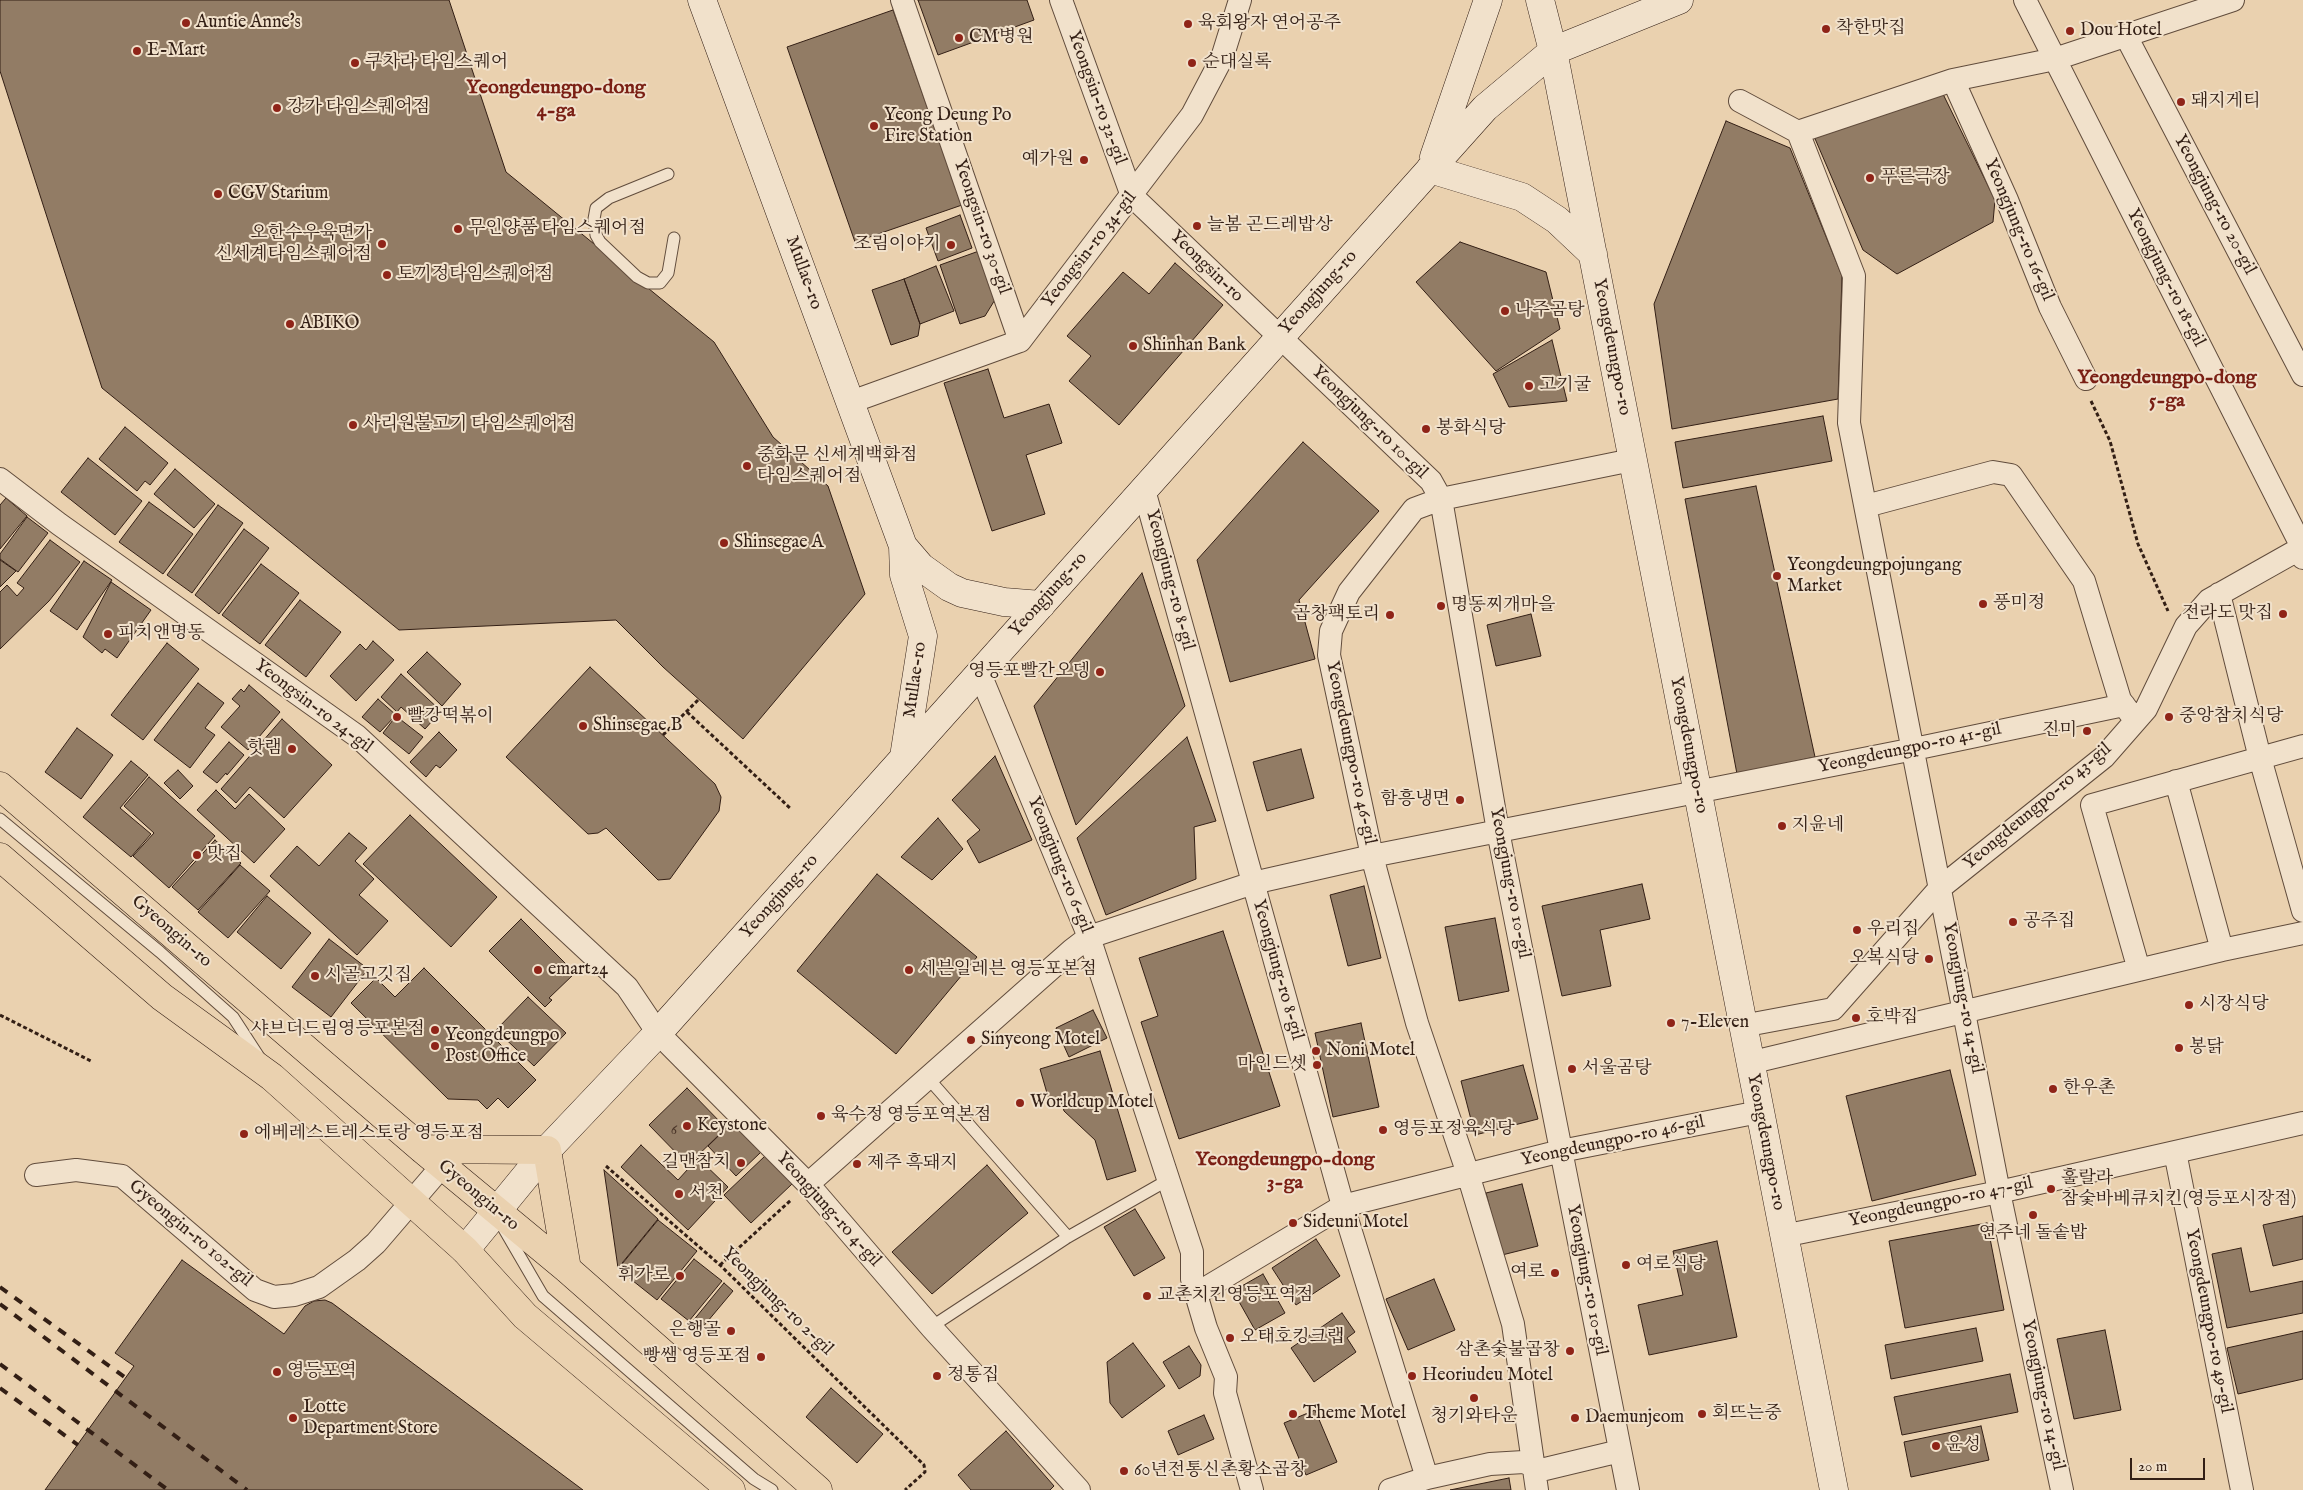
<!DOCTYPE html>
<meta charset="utf-8">
<style>
body{margin:0}
#map{position:relative;width:2303px;height:1490px;overflow:hidden;background:#ead1af;font-family:"IM FELL English",serif}
canvas{display:block}
.scale{position:absolute;left:2130px;top:1458px;width:75px;height:22px;box-sizing:border-box;border:2px solid #331f15;border-top:0;padding-left:6px;font-size:15px;line-height:18px;white-space:nowrap;color:#331f15;-webkit-text-stroke:4px #f1e1cb;paint-order:stroke}
</style>
<div id="map">
<canvas width="2303" height="1490"></canvas>
<div class="scale">20 m</div>
</div>
<script>
const ctx = document.querySelector('canvas').getContext('2d');
ctx.lineJoin = 'round';
function fillPath(path, color) {
  ctx.fillStyle = color;
  ctx.fill(path, 'evenodd');
}
function poly(rows) {
  const path = new Path2D();
  for (const r of rows) {
    path.moveTo(r[0], r[1]);
    for (let i = 2; i < r.length; i += 2) path.lineTo(r[i], r[i + 1]);
  }
  return path;
}
function strokePath(path, color, width, dash) {
  ctx.strokeStyle = color;
  ctx.lineWidth = width;
  ctx.lineCap = dash ? 'butt' : 'round';
  ctx.setLineDash(dash || []);
  ctx.stroke(path);
}
function write(font, color, halo, rows, align = 'center') {
  ctx.font = font + ' "IM FELL English","Noto Serif KR",serif';
  ctx.lineWidth = 4;
  ctx.setLineDash([]);
  ctx.textBaseline = 'middle';
  ctx.strokeStyle = halo;
  ctx.fillStyle = color;
  for (const [text, x, y, turn = 0] of rows) {
    ctx.save();
    ctx.translate(x, y);
    ctx.rotate((+turn || 0) * Math.PI / 180);
    ctx.textAlign = isNaN(turn) ? turn : align;
    if (halo) ctx.strokeText(text, 0, 0);
    ctx.fillText(text, 0, 0);
    ctx.restore();
  }
}
const building = poly([
 [0,0,449,0,506,172,714,342,773,437,828,486,865,594,743,739,663,667,616,620,399,630,102,388,0,71,0,0],
 [918,0,1027,0,1034,20,938,55,918,0],
 [893,10,962,205,855,242,787,47,893,10],
 [1943,94,1995,200,1993,222,1897,274,1863,250,1813,134,1943,94],
 [1726,121,1790,148,1842,276,1838,399,1672,429,1654,304,1726,121],
 [960,215,972,248,938,261,926,228,960,215],
 [1460,242,1546,272,1560,329,1496,371,1416,282,1460,242],
 [979,251,996,298,985,316,960,324,940,265,979,251],
 [1175,263,1223,305,1119,425,1069,381,1091,356,1067,336,1123,272,1149,294,1175,263],
 [936,266,954,311,920,324,904,279,936,266],
 [904,279,920,324,918,336,891,345,872,290,904,279],
 [1552,340,1567,401,1509,407,1493,374,1552,340],
 [988,369,1004,418,1049,404,1062,443,1026,455,1045,514,992,531,944,383,988,369],
 [1823,416,1832,461,1683,488,1675,442,1823,416],
 [125,427,168,463,150,485,145,481,137,491,99,459,125,427],
 [1303,442,1379,511,1299,600,1315,659,1230,682,1197,560,1303,442],
 [88,458,142,501,115,535,61,492,88,458],
 [175,469,215,504,194,528,154,494,175,469],
 [1756,486,1815,757,1737,774,1685,499,1756,486],
 [6,498,27,516,0,549,0,505,6,498],
 [149,502,193,534,163,574,119,542,149,502],
 [218,505,243,523,192,593,167,575,218,505],
 [27,517,48,533,18,572,0,559,0,554,27,517],
 [244,529,269,548,219,614,195,595,244,529],
 [50,540,80,562,49,601,0,649,0,592,7,585,17,596,24,588,17,583,50,540],
 [0,560,16,571,0,587,0,560],
 [84,561,112,580,77,630,50,611,84,561],
 [261,564,299,593,260,644,222,615,261,564],
 [1142,573,1185,706,1076,825,1034,706,1142,573],
 [111,582,151,610,117,658,105,649,102,653,83,637,111,582],
 [300,600,341,632,306,677,265,645,300,600],
 [1531,614,1541,656,1496,666,1487,625,1531,614],
 [373,641,394,660,356,701,330,676,360,644,366,650,373,641],
 [167,643,199,669,143,740,111,715,167,643],
 [427,652,461,684,442,706,407,672,427,652],
 [590,667,715,784,721,797,719,811,670,879,658,880,606,828,598,833,588,834,506,757,590,667],
 [401,674,441,711,425,729,401,707,397,712,381,697,401,674],
 [198,683,224,703,205,728,215,735,190,768,154,740,198,683],
 [249,685,280,712,248,750,221,727,240,706,232,699,241,689,244,692,249,685],
 [378,699,396,715,380,732,362,717,378,699],
 [396,716,423,737,409,754,383,733,396,716],
 [282,719,332,765,284,818,250,787,236,803,221,789,282,719],
 [77,728,113,755,81,799,45,772,77,728],
 [439,732,457,750,440,768,436,765,426,777,410,762,439,732],
 [1187,737,1216,821,1194,827,1196,879,1106,915,1077,838,1187,737],
 [229,742,244,755,227,775,226,773,217,783,203,772,229,742],
 [1301,749,1314,798,1267,811,1253,762,1301,749],
 [995,756,1032,840,979,863,967,841,980,830,952,800,995,756],
 [131,761,148,775,120,808,151,834,131,857,83,817,131,761],
 [178,770,193,786,180,799,164,783,178,770],
 [149,777,215,836,169,888,133,856,154,833,124,806,149,777],
 [216,790,235,809,249,794,285,829,254,863,197,810,216,790],
 [410,815,497,897,451,947,363,864,410,815],
 [938,818,963,849,932,880,901,857,938,818],
 [349,833,367,848,355,861,374,879,359,895,388,921,357,955,270,876,297,846,319,866,349,833],
 [215,840,241,863,198,910,172,887,215,840],
 [240,865,270,891,228,938,198,912,240,865],
 [877,874,977,957,896,1054,797,971,877,874],
 [1642,884,1650,919,1600,930,1611,986,1562,996,1542,906,1642,884],
 [1364,886,1381,958,1348,966,1330,895,1364,886],
 [267,896,311,933,281,969,237,932,267,896],
 [1495,918,1509,991,1459,1001,1445,927,1495,918],
 [521,919,575,973,549,998,552,1000,545,1007,489,951,521,919],
 [1223,931,1280,1106,1179,1139,1141,1022,1158,1016,1139,958,1223,931],
 [329,939,368,969,331,1017,292,987,329,939],
 [424,968,536,1080,508,1108,498,1098,487,1109,478,1100,448,1099,351,1003,376,978,395,997,424,968],
 [528,997,566,1033,534,1066,496,1030,528,997],
 [1093,1010,1107,1038,1069,1057,1056,1028,1093,1010],
 [1361,1023,1379,1107,1333,1117,1315,1033,1361,1023],
 [1100,1051,1136,1171,1107,1180,1095,1140,1064,1111,1060,1097,1049,1100,1040,1069,1100,1051],
 [1523,1065,1538,1119,1475,1135,1461,1081,1523,1065],
 [1950,1070,1976,1175,1872,1201,1846,1096,1950,1070],
 [687,1088,726,1128,688,1165,649,1125,687,1088],
 [733,1122,761,1152,736,1176,708,1146,733,1122],
 [641,1145,678,1180,698,1158,728,1187,688,1230,621,1167,641,1145],
 [765,1156,792,1184,751,1223,724,1195,765,1156],
 [987,1165,1028,1213,932,1294,892,1252,987,1165],
 [604,1170,658,1219,618,1268,604,1170],
 [1522,1184,1538,1246,1502,1255,1486,1193,1522,1184],
 [1135,1209,1165,1258,1134,1276,1104,1227,1135,1209],
 [2303,1216,2303,1259,2273,1266,2263,1225,2303,1216],
 [658,1220,697,1251,657,1300,618,1269,658,1220],
 [1987,1223,2004,1310,1905,1328,1889,1241,1987,1223],
 [1316,1239,1340,1276,1296,1305,1272,1268,1316,1239],
 [1717,1241,1737,1337,1649,1355,1638,1305,1683,1295,1673,1251,1717,1241],
 [2241,1248,2250,1292,2303,1281,2303,1313,2227,1328,2212,1254,2241,1248],
 [694,1259,722,1281,689,1321,661,1299,694,1259],
 [182,1260,284,1334,305,1306,314,1301,325,1300,332,1303,583,1490,45,1490,134,1366,115,1353,182,1260],
 [1263,1274,1285,1313,1255,1330,1233,1291,1263,1274],
 [1434,1279,1455,1330,1408,1350,1386,1299,1434,1279],
 [724,1283,733,1291,697,1334,688,1327,724,1283],
 [1342,1313,1355,1332,1347,1338,1356,1352,1314,1382,1291,1348,1342,1313],
 [1976,1328,1983,1361,1891,1379,1885,1345,1976,1328],
 [2105,1330,2121,1410,2074,1419,2057,1339,2105,1330],
 [2303,1331,2303,1379,2238,1394,2227,1348,2303,1331],
 [1133,1343,1165,1386,1122,1418,1110,1403,1107,1362,1133,1343],
 [1189,1346,1201,1365,1200,1376,1179,1389,1163,1362,1189,1346],
 [2010,1374,2018,1412,1902,1435,1894,1397,2010,1374],
 [831,1388,883,1434,857,1463,806,1417,831,1388],
 [1315,1410,1337,1462,1306,1475,1284,1423,1315,1410],
 [1204,1415,1214,1439,1178,1455,1168,1431,1204,1415],
 [1981,1426,1989,1460,1911,1477,1904,1442,1981,1426],
 [1006,1431,1054,1486,1050,1490,971,1490,958,1475,1006,1431],
 [1509,1478,1511,1490,1450,1490,1509,1478]
]);
const path = poly([
 [2091,401,2110,441,2138,544,2168,611],
 [687,712,790,808],
 [663,735,698,700],
 [0,1015,91,1061],
 [606,1166,720,1265,924,1465,925,1472,905,1490],
 [720,1265,791,1200]
]);
const lane = poly([
 [668,174,609,198,596,208,594,219,596,235,600,242,637,277,648,283,660,283,668,273,674,238],
 [0,819,160,952,233,1017,259,1057],
 [928,1078,1068,1237],
 [504,1229,543,1296,754,1479,772,1490],
 [931,1327,1068,1237,1168,1180]
]);
const street = poly([
 [902,0,1020,341],
 [1061,0,1132,196,1431,481,1441,499,1498,831,1628,1490],
 [2025,0,2302,547,2303,558],
 [2126,36,2303,375],
 [1953,80,2007,200,2050,307,2086,379],
 [1740,101,1798,132,1953,80,2055,59,2233,0],
 [1798,132,1854,276,1849,423,1999,1192,2062,1490],
 [851,402,1020,341,1192,115,1222,58,1240,0],
 [0,479,59,524,357,736,627,987,658,1033,808,1184,931,1327,1079,1490],
 [1144,490,1343,1206,1427,1478],
 [1866,506,1993,472,2011,475,2084,581,2120,700,2133,717],
 [2219,594,2260,758,2303,911],
 [980,674,1089,937,1192,1252,1192,1279,1196,1294,1206,1328,1226,1377,1225,1393,1252,1490],
 [2176,781,2222,950],
 [2139,970,2092,805,2303,746],
 [1742,1026,1833,1009,1940,888,2104,757,2146,709,2186,626,2209,600,2303,547],
 [1749,1063,2222,950,2303,933],
 [2175,1152,2242,1490],
 [36,1175,76,1170,122,1176,255,1290,274,1297,294,1295,319,1287,357,1260,376,1243,443,1165],
 [808,1184,1072,950,1089,937,1253,883,1372,856,1914,749,2124,705],
 [1783,1236,1999,1192,2303,1123],
 [1196,1294,1343,1206,1561,1151,1759,1112],
 [1390,1490,1427,1478,1490,1464,1524,1462,1541,1470,1620,1451],
 [1537,1490,1513,1324,1468,1174,1417,1023,1372,856,1329,655,1331,631,1349,592,1414,509,1441,499,1632,460]
]);
const secondary = poly([
 [702,0,903,546,904,575,923,636,904,757],
 [1540,0,1553,51,1834,1490],
 [1434,157,1488,0],
 [1430,169,1522,197,1557,220,1593,254],
 [903,546,921,567,949,587,962,593,1004,602,1041,605],
 [465,1250,547,1150,658,1033,1485,108,1553,51,1679,0]
]);
const primary = poly([
 [0,786,422,1149,567,1269,818,1490],
 [0,857,162,997,272,1077,465,1250,525,1316,731,1490],
 [422,1149,547,1150,567,1269]
]);
const rail = poly([
 [0,1287,126,1378],
 [0,1304,247,1490],
 [0,1364,168,1490],
 [0,1388,78,1445]
]);
const markers = [
 [186,23,5,"#8f2418"],
 [1188,24,5,"#8f2418"],
 [1826,29,5,"#8f2418"],
 [2070,31,5,"#8f2418"],
 [959,38,5,"#8f2418"],
 [137,51,5,"#8f2418"],
 [355,63,5,"#8f2418"],
 [1192,63,5,"#8f2418"],
 [2181,102,5,"#8f2418"],
 [277,108,5,"#8f2418"],
 [874,126,5,"#8f2418"],
 [1084,160,5,"#8f2418"],
 [1870,178,5,"#8f2418"],
 [218,194,5,"#8f2418"],
 [1197,226,5,"#8f2418"],
 [458,229,5,"#8f2418"],
 [382,244,5,"#8f2418"],
 [951,245,5,"#8f2418"],
 [387,275,5,"#8f2418"],
 [1505,311,5,"#8f2418"],
 [290,324,5,"#8f2418"],
 [1133,346,5,"#8f2418"],
 [1529,386,5,"#8f2418"],
 [353,425,5,"#8f2418"],
 [1426,429,5,"#8f2418"],
 [747,466,5,"#8f2418"],
 [724,543,5,"#8f2418"],
 [1777,576,5,"#8f2418"],
 [1983,604,5,"#8f2418"],
 [1441,606,5,"#8f2418"],
 [2283,614,5,"#8f2418"],
 [1390,615,5,"#8f2418"],
 [108,634,5,"#8f2418"],
 [1100,672,5,"#8f2418"],
 [397,717,5,"#8f2418"],
 [2169,717,5,"#8f2418"],
 [583,726,5,"#8f2418"],
 [2087,731,5,"#8f2418"],
 [292,749,5,"#8f2418"],
 [1460,800,5,"#8f2418"],
 [1782,826,5,"#8f2418"],
 [197,855,5,"#8f2418"],
 [2013,922,5,"#8f2418"],
 [1857,930,5,"#8f2418"],
 [1929,959,5,"#8f2418"],
 [538,970,5,"#8f2418"],
 [909,970,5,"#8f2418"],
 [315,976,5,"#8f2418"],
 [2189,1005,5,"#8f2418"],
 [1856,1018,5,"#8f2418"],
 [1671,1023,5,"#8f2418"],
 [435,1030,5,"#8f2418"],
 [971,1040,5,"#8f2418"],
 [435,1046,5,"#8f2418"],
 [2179,1048,5,"#8f2418"],
 [1316,1051,5,"#8f2418"],
 [1317,1065,5,"#8f2418"],
 [1572,1069,5,"#8f2418"],
 [2053,1089,5,"#8f2418"],
 [1020,1103,5,"#8f2418"],
 [821,1116,5,"#8f2418"],
 [687,1126,5,"#8f2418"],
 [1383,1130,5,"#8f2418"],
 [244,1134,5,"#8f2418"],
 [741,1163,5,"#8f2418"],
 [857,1164,5,"#8f2418"],
 [2051,1189,5,"#8f2418"],
 [679,1194,5,"#8f2418"],
 [2033,1215,5,"#8f2418"],
 [1293,1223,5,"#8f2418"],
 [1626,1265,5,"#8f2418"],
 [1555,1273,5,"#8f2418"],
 [680,1276,5,"#8f2418"],
 [1147,1296,5,"#8f2418"],
 [731,1331,5,"#8f2418"],
 [1230,1338,5,"#8f2418"],
 [1570,1351,5,"#8f2418"],
 [761,1357,5,"#8f2418"],
 [277,1372,5,"#8f2418"],
 [937,1376,5,"#8f2418"],
 [1412,1376,5,"#8f2418"],
 [1474,1398,5,"#8f2418"],
 [1293,1414,5,"#8f2418"],
 [1702,1414,5,"#8f2418"],
 [293,1418,5,"#8f2418"],
 [1575,1418,5,"#8f2418"],
 [1936,1446,5,"#8f2418"],
 [1124,1471,5,"#8f2418"]
];
const numberNames = [
 ["6",674,1131]
];
const poiNames = [
 ["Auntie Anne's",196,23],
 ["육회왕자 연어공주",1198,24],
 ["착한맛집",1836,29],
 ["Dou Hotel",2080,31],
 ["CM병원",969,38],
 ["E-Mart",147,51],
 ["쿠차라 타임스퀘어",365,63],
 ["순대실록",1202,63],
 ["돼지게티",2191,102],
 ["강가 타임스퀘어점",287,108],
 ["Yeong Deung Po",884,116],
 ["Fire Station",884,137],
 ["예가원",1074,160,"right"],
 ["푸른극장",1880,178],
 ["CGV Starium",228,194],
 ["늘봄 곤드레밥상",1207,226],
 ["무인양품 타임스퀘어점",468,229],
 ["오한수우육면가",372,234,"right"],
 ["신세계타임스퀘어점",372,255,"right"],
 ["조림이야기",941,245,"right"],
 ["토끼정타임스퀘어점",397,275],
 ["나주곰탕",1515,311],
 ["ABIKO",300,324],
 ["Shinhan Bank",1143,346],
 ["고기굴",1539,386],
 ["사리원불고기 타임스퀘어점",363,425],
 ["봉화식당",1436,429],
 ["중화문 신세계백화점",757,456],
 ["타임스퀘어점",757,477],
 ["Shinsegae A",734,543],
 ["Yeongdeungpojungang",1787,566],
 ["Market",1787,587],
 ["풍미정",1993,604],
 ["명동찌개마을",1451,606],
 ["전라도 맛집",2273,614,"right"],
 ["곱창팩토리",1380,615,"right"],
 ["피치앤명동",118,634],
 ["영등포빨간오뎅",1090,672,"right"],
 ["빨강떡볶이",407,717],
 ["중앙참치식당",2179,717],
 ["Shinsegae B",593,726],
 ["진미",2077,731,"right"],
 ["핫램",282,749,"right"],
 ["함흥냉면",1450,800,"right"],
 ["지윤네",1792,826],
 ["맛집",207,855],
 ["공주집",2023,922],
 ["우리집",1867,930],
 ["오복식당",1919,959,"right"],
 ["emart24",548,970],
 ["세븐일레븐 영등포본점",919,970],
 ["시골고깃집",325,976],
 ["시장식당",2199,1005],
 ["호박집",1866,1018],
 ["7-Eleven",1681,1023],
 ["샤브더드림영등포본점",425,1030,"right"],
 ["Yeongdeungpo",445,1036],
 ["Post Office",445,1057],
 ["Sinyeong Motel",981,1040],
 ["봉닭",2189,1048],
 ["Noni Motel",1326,1051],
 ["마인드셋",1307,1065,"right"],
 ["서울곰탕",1582,1069],
 ["한우촌",2063,1089],
 ["Worldcup Motel",1030,1103],
 ["육수정 영등포역본점",831,1116],
 ["Keystone",697,1126],
 ["영등포정육식당",1393,1130],
 ["에베레스트레스토랑 영등포점",254,1134],
 ["길맨참치",731,1163,"right"],
 ["제주 흑돼지",867,1164],
 ["훌랄라",2061,1179],
 ["참숯바베큐치킨(영등포시장점)",2061,1200],
 ["서천",689,1194],
 ["Sideuni Motel",1303,1223],
 ["연주네 돌솥밥",2033,1234,"center"],
 ["여로식당",1636,1265],
 ["여로",1545,1273,"right"],
 ["휘가로",670,1276,"right"],
 ["교촌치킨영등포역점",1157,1296],
 ["은행골",721,1331,"right"],
 ["오태호킹크랩",1240,1338],
 ["삼촌숯불곱창",1560,1351,"right"],
 ["빵쌤 영등포점",751,1357,"right"],
 ["영등포역",287,1372],
 ["정통집",947,1376],
 ["Heoriudeu Motel",1422,1376],
 ["Lotte",303,1408],
 ["Department Store",303,1429],
 ["Theme Motel",1303,1414],
 ["회뜨는중",1712,1414],
 ["청기와타운",1474,1417,"center"],
 ["Daemunjeom",1585,1418],
 ["윤성",1946,1446],
 ["60년전통신촌황소곱창",1134,1471]
];
const streetNames = [
 ["Yeongsin-ro 32-gil",1096,98,70],
 ["Yeongjung-ro 20-gil",2214,205,62],
 ["Yeongsin-ro 30-gil",981,227,71],
 ["Yeongjung-ro 16-gil",2018,230,67],
 ["Yeongsin-ro 34-gil",1090,250,-52],
 ["Yeongsin-ro",1206,267,44],
 ["Mullae-ro",803,273,70],
 ["Yeongjung-ro 18-gil",2165,278,63],
 ["Yeongjung-ro",1319,293,-48],
 ["Yeongdeungpo-ro",1611,347,79],
 ["Yeongjung-ro 10-gil",1369,423,44],
 ["Yeongjung-ro 8-gil",1169,580,75],
 ["Yeongjung-ro",1049,595,-48],
 ["Mullae-ro",916,680,-82],
 ["Yeongsin-ro 24-gil",313,707,37],
 ["Yeongdeungpo-ro",1688,745,79],
 ["Yeongdeungpo-ro 41-gil",1910,749,-12],
 ["Yeongdeungpo-ro 46-gil",1350,753,78],
 ["Yeongdeungpo-ro 43-gil",2038,807,-40],
 ["Yeongjung-ro 6-gil",1059,865,68],
 ["Yeongjung-ro 10-gil",1509,883,79],
 ["Yeongjung-ro",780,897,-48],
 ["Gyeongin-ro",171,932,41],
 ["Yeongjung-ro 8-gil",1277,970,74],
 ["Yeongjung-ro 14-gil",1962,998,79],
 ["Yeongdeungpo-ro 46-gil",1613,1142,-12],
 ["Yeongdeungpo-ro",1765,1142,79],
 ["Gyeongin-ro",478,1196,40],
 ["Yeongdeungpo-ro 47-gil",1941,1203,-12],
 ["Yeongjung-ro 4-gil",828,1210,48],
 ["Gyeongin-ro 102-gil",190,1234,40],
 ["Yeongjung-ro 10-gil",1586,1280,79],
 ["Yeongjung-ro 2-gil",777,1302,44],
 ["Yeongdeungpo-ro 49-gil",2208,1321,79],
 ["Yeongjung-ro 14-gil",2042,1395,78]
];
const quarterNames = [
 ["Yeongdeungpo-dong",556,89],
 ["4-ga",556,112],
 ["Yeongdeungpo-dong",2167,379],
 ["5-ga",2167,402],
 ["Yeongdeungpo-dong",1285,1161],
 ["3-ga",1285,1184]
];
fillPath(building, '#927c65');
strokePath(building, '#331f15', 1);
strokePath(lane, '#614c3c', 13);
strokePath(street, '#614c3c', 24);
strokePath(secondary, '#331f15', 29);
strokePath(primary, '#331f15', 29);
strokePath(path, '#331f15', 3, [4, 2.5]);
strokePath(lane, '#f1e1cb', 11);
strokePath(street, '#f1e1cb', 22);
strokePath(secondary, '#f1e1cb', 28);
strokePath(primary, '#ead1af', 28);
strokePath(rail, '#331f15', 4, [9, 9]);
for (const [x, y, r, color] of markers) {
  const dot = new Path2D();
  dot.arc(x, y, r, 0, 2 * Math.PI);
  ctx.fillStyle = color;
  ctx.fill(dot);
  strokePath(dot, '#f1e1cb', 2);
}
write('15px', '#4b3629', null, numberNames);
write('18px', '#331f15', '#f1e1cb', poiNames, 'left');
write('18px', '#331f15', '#f1e1cb', streetNames);
write('bold 20px', '#7a1f14', '#f1e1cb', quarterNames);
</script>
